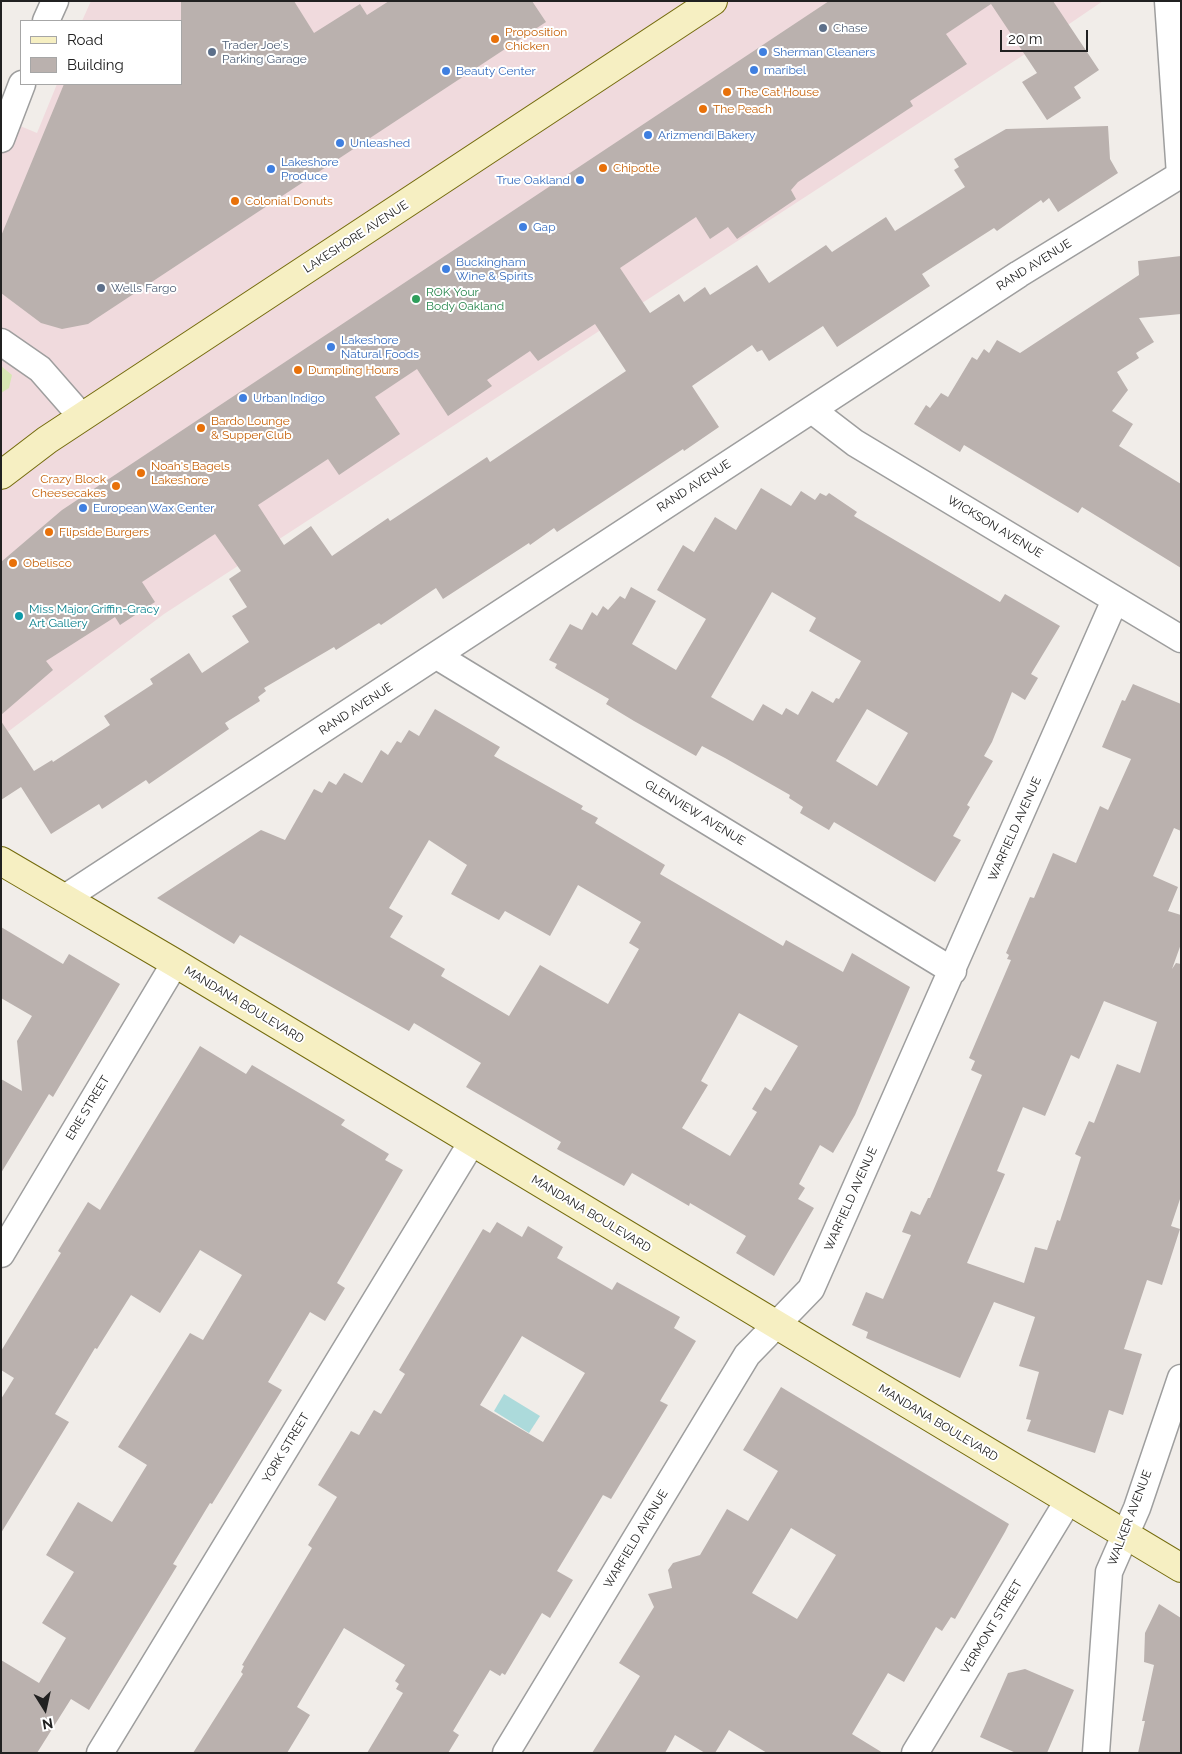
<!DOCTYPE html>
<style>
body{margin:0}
#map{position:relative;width:1182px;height:1754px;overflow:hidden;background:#f1ede9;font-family:Raleway,sans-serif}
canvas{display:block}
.frame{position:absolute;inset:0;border:2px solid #212121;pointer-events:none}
.legend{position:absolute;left:20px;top:20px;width:162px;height:65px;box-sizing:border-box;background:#fff;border:1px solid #a6a6a6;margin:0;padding:6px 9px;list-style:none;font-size:15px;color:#212121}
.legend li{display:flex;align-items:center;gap:10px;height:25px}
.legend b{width:25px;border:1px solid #a6a6a6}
.north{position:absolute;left:20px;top:1684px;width:50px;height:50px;-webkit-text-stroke:4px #fff;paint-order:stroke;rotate:170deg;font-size:14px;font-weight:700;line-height:20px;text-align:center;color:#212121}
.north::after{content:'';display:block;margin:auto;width:18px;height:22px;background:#212121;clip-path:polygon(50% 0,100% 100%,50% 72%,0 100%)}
.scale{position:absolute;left:1000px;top:30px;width:88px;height:22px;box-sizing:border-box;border:2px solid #212121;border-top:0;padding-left:6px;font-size:15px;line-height:18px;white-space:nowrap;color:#212121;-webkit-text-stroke:4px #fff;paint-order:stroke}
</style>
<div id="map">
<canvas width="1182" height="1754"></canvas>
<div class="frame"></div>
<ul class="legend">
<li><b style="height:6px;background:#f6efc2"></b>Road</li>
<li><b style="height:14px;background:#bab1ae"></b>Building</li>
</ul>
<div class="north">N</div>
<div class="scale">20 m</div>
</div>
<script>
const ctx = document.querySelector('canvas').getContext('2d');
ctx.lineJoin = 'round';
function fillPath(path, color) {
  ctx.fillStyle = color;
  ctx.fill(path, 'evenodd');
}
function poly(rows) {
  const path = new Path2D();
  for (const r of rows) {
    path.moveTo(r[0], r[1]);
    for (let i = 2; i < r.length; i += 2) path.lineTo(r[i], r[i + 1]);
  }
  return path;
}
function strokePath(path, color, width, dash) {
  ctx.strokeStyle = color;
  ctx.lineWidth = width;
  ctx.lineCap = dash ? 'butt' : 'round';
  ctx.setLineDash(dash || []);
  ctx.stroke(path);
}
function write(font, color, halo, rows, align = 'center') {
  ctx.font = font + ' Raleway,sans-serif';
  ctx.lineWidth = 4;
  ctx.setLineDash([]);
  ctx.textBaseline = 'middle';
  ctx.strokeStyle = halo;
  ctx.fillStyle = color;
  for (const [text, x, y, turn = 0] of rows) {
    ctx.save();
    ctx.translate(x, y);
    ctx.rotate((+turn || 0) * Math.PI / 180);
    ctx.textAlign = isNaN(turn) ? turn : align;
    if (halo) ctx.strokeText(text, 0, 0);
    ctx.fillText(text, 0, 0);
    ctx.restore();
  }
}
const commercial = poly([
 [91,1,1103,1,1025,54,164,614,1,737,1,118,37,133,57,84,181,84,181,21,82,21]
]);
const grass = poly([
 [1,366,12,375,9,388,1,393]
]);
const water = poly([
 [504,1394,540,1416,529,1433,494,1411]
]);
const building = poly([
 [181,1,294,1,314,33,360,4,367,15,389,1,532,1,546,22,88,324,62,329,41,323,1,293,1,236,64,84,181,84],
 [829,1,1053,1,1099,70,1074,87,1081,98,1047,120,1022,82,1037,73,991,4,946,34,967,64,910,101,913,106,798,182,791,190,796,199,737,239,728,227,710,239,696,217,620,268,650,313,679,294,684,302,705,287,710,295,757,265,769,283,826,245,832,252,886,217,895,231,965,187,954,170,959,167,954,159,1006,129,1108,126,1110,159,1118,173,1058,212,1049,198,1043,203,1041,200,997,231,994,228,922,274,930,286,837,347,823,326,769,361,762,350,757,352,752,345,692,386,719,427,684,451,683,449,557,532,554,528,530,545,529,543,443,599,436,588,381,625,379,623,336,650,334,647,264,688,266,691,258,697,260,701,225,723,229,729,149,784,146,780,102,809,99,804,51,834,21,787,1,800,1,721,34,771,52,760,53,762,110,725,104,716,153,684,150,679,189,653,202,673,249,642,232,616,247,607,229,579,241,571,215,534,142,582,155,602,120,625,115,617,46,661,53,670,1,715,1,562,62,510],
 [595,324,626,371,490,462,487,457,390,521,388,518,332,556,311,526,284,545,258,505,328,459,339,475,400,434,375,397,417,369,448,416,492,386,487,380,530,351,538,361],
 [1181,256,1181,314,1139,318,1154,342,1136,353,1139,358,1117,372,1128,390,1112,411,1133,424,1119,446,1181,484,1181,568,1082,507,1078,513,964,445,960,452,914,424,926,405,930,408,941,393,948,397,972,357,977,360,984,349,989,353,997,340,1020,353,1139,275,1138,261],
 [761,488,791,506,801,491,815,500,820,493,826,496,829,493,857,512,854,516,1000,602,1005,594,1060,626,1031,674,1038,678,1025,700,1012,692,992,742,984,756,993,761,967,805,970,807,953,836,961,840,935,882,834,822,829,830,800,813,803,807,789,798,790,795,725,758,702,746,696,756,634,721,606,704,609,699,555,668,557,664,549,660,570,624,582,630,592,612,597,616,603,606,608,610,620,596,625,599,631,587,656,601,632,644,676,670,706,619,657,590,683,545,694,552,715,517,736,530],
 [772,592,816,618,809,631,861,661,839,699,836,698,833,703,812,691,798,715,786,708,782,715,763,704,753,721,711,697],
 [867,709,908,733,877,786,836,761],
 [1133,684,1181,704,1181,831,1174,828,1153,876,1178,887,1168,911,1181,915,1181,944,1172,969,1176,963,1181,964,1181,1196,1171,1226,1180,1229,1162,1285,1147,1280,1124,1349,1142,1354,1123,1415,1109,1410,1095,1453,1027,1431,1031,1420,1026,1419,1039,1372,1019,1366,1035,1317,994,1302,960,1378,866,1338,868,1332,852,1325,866,1292,883,1299,911,1235,902,1232,911,1211,920,1215,928,1198,930,1198,982,1075,971,1070,975,1061,969,1058,1011,960,1007,959,1009,955,1006,953,1030,897,1034,898,1053,853,1076,863,1100,806,1108,810,1131,759,1102,747,1122,700,1125,701],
 [1104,1001,1157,1022,1140,1073,1117,1064,1094,1123,1089,1121,1075,1154,1081,1157,1060,1221,1057,1220,1047,1250,1035,1247,1024,1283,967,1263,1005,1174,997,1171,1023,1107,1045,1116,1071,1055,1079,1059],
 [435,709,500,747,494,756,583,806,581,809,598,818,595,823,665,865,660,874,783,946,786,940,843,972,852,953,910,987,855,1115,833,1153,820,1145,799,1184,805,1188,798,1199,814,1208,774,1276,736,1253,746,1236,690,1203,689,1206,632,1173,624,1186,588,1166,557,1149,561,1142,466,1087,481,1063,414,1023,409,1031,240,935,234,944,157,898,261,830,285,840,314,789,322,793,329,781,336,785,344,773,362,783,381,750,388,755,397,741,401,743,409,730,419,736],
 [429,840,467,865,451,894,499,920,505,911,550,936,578,885,641,922,629,943,639,949,608,1004,540,965,509,1016,441,976,445,969,390,937,403,916,389,908],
 [739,1013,798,1046,771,1091,765,1087,752,1109,757,1112,730,1156,682,1128,708,1085,701,1081],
 [1,927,63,964,69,954,120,984,53,1097,49,1094,1,1173,1,1079,22,1091,17,1041,32,1016,1,998],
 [200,1046,246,1074,252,1065,345,1120,341,1125,389,1154,385,1160,403,1170,337,1283,345,1288,325,1321,310,1312,268,1382,282,1390,212,1504,210,1503,173,1564,177,1566,89,1710,71,1699,37,1753,1,1753,1,1660,39,1683,66,1638,42,1623,74,1572,46,1555,78,1502,112,1522,147,1465,118,1447,190,1333,203,1340,242,1275,200,1250,160,1313,131,1295,97,1349,95,1348,55,1414,69,1422,1,1533,1,1399,14,1378,1,1370,1,1351,61,1253,58,1251,88,1202,100,1210],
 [497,1222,522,1237,528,1226,563,1247,557,1258,612,1290,617,1282,680,1317,674,1328,696,1341,660,1401,668,1405,611,1499,603,1495,557,1571,573,1580,550,1618,542,1613,505,1675,502,1673,500,1676,490,1670,453,1731,459,1735,448,1753,367,1753,403,1693,396,1689,399,1684,395,1681,405,1665,344,1628,297,1707,310,1715,287,1753,193,1753,243,1674,241,1672,244,1666,242,1665,312,1548,308,1545,337,1497,318,1485,351,1431,359,1435,374,1410,381,1414,405,1374,399,1370,483,1229,490,1233],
 [522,1336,585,1373,543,1442,480,1405],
 [781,1387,1009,1524,1005,1532,955,1619,951,1617,942,1631,936,1627,904,1682,888,1673,852,1734,883,1753,767,1753,729,1730,715,1753,705,1753,675,1735,665,1753,592,1753,640,1676,619,1663,654,1607,648,1594,672,1588,668,1570,673,1563,700,1555,727,1509,748,1521,778,1471,743,1450],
 [791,1528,836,1555,797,1619,752,1593],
 [1159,1604,1181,1618,1181,1753,1138,1753,1145,1721,1142,1721,1154,1665,1144,1662,1145,1633],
 [1025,1669,1074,1690,1047,1753,1016,1753,980,1737,1008,1673]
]);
const street = poly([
 [46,21,55,1],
 [1,139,22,84],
 [1,342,40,369,82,417],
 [812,410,855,443,1181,639],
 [437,656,953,971],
 [65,898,1019,274,1180,175,1168,1],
 [1,1254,175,963],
 [100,1753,472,1142],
 [506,1753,747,1355,811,1289,1115,600],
 [915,1753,1068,1501],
 [1096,1753,1109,1572,1137,1508,1181,1378]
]);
const secondary = poly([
 [1,475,47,440,713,1],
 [1,861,175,963,1181,1568]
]);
const markers = [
 [823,28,5,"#5c6f8a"],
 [495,39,5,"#e8710a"],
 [212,52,5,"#5c6f8a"],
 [763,52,5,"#3f7fe0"],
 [754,70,5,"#3f7fe0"],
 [446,71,5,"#3f7fe0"],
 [727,92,5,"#e8710a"],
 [703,109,5,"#e8710a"],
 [648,135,5,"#3f7fe0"],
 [340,143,5,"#3f7fe0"],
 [603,168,5,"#e8710a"],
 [271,169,5,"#3f7fe0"],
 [580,180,5,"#3f7fe0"],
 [235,201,5,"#e8710a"],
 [523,227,5,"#3f7fe0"],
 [446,269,5,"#3f7fe0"],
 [101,288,5,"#5c6f8a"],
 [416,299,5,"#2e9e5b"],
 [331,347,5,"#3f7fe0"],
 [298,370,5,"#e8710a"],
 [243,398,5,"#3f7fe0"],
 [201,428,5,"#e8710a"],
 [141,473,5,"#e8710a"],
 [116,486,5,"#e8710a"],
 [83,508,5,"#3f7fe0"],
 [49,532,5,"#e8710a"],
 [13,563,5,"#e8710a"],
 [19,616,5,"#0f9aa8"]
];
const serviceNames = [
 ["Chase",833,28],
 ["Trader Joe's",222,45],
 ["Parking Garage",222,59],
 ["Wells Fargo",111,288]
];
const foodNames = [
 ["Proposition",505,32],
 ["Chicken",505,46],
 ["The Cat House",737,92],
 ["The Peach",713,109],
 ["Chipotle",613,168],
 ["Colonial Donuts",245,201],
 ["Dumpling Hours",308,370],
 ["Bardo Lounge",211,421],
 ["& Supper Club",211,435],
 ["Noah's Bagels",151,466],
 ["Lakeshore",151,480],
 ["Crazy Block",106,479,"right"],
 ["Cheesecakes",106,493,"right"],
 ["Flipside Burgers",59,532],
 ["Obelisco",23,563]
];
const shopNames = [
 ["Sherman Cleaners",773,52],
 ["maribel",764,70],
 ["Beauty Center",456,71],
 ["Arizmendi Bakery",658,135],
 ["Unleashed",350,143],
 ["Lakeshore",281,162],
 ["Produce",281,176],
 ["True Oakland",570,180,"right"],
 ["Gap",533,227],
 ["Buckingham",456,262],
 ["Wine & Spirits",456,276],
 ["Lakeshore",341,340],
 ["Natural Foods",341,354],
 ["Urban Indigo",253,398],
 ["European Wax Center",93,508]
];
const streetNames = [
 ["LAKESHORE AVENUE",356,237,-33],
 ["RAND AVENUE",1034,265,-32],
 ["RAND AVENUE",694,486,-33],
 ["WICKSON AVENUE",995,527,31],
 ["RAND AVENUE",356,709,-33],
 ["GLENVIEW AVENUE",695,813,31],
 ["WARFIELD AVENUE",1015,829,-66],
 ["MANDANA BOULEVARD",244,1005,31],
 ["ERIE STREET",88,1108,-59],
 ["WARFIELD AVENUE",851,1199,-66],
 ["MANDANA BOULEVARD",591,1214,31],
 ["MANDANA BOULEVARD",938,1423,31],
 ["YORK STREET",286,1448,-59],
 ["WALKER AVENUE",1130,1518,-69],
 ["WARFIELD AVENUE",636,1539,-59],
 ["VERMONT STREET",992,1627,-59]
];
const leisureNames = [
 ["ROK Your",426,292],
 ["Body Oakland",426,306]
];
const cultureNames = [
 ["Miss Major Griffin-Gracy",29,609],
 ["Art Gallery",29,623]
];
fillPath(commercial, '#f0dadd');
fillPath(grass, '#d7e7b3');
fillPath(water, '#acdadb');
fillPath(building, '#bab1ae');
strokePath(street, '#9e9e9e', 29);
strokePath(secondary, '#746b0c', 30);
strokePath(street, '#fff', 26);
strokePath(secondary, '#f6efc2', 28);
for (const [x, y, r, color] of markers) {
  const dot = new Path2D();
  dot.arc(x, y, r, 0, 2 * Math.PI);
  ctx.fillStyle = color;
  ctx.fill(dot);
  strokePath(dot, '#fff', 2);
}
write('12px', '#4e5e75', '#fff', serviceNames, 'left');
write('12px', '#c56008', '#fff', foodNames, 'left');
write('12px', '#366cbe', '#fff', shopNames, 'left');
write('12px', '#212121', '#fff', streetNames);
write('12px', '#27864d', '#fff', leisureNames, 'left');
write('12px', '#0d838f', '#fff', cultureNames, 'left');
</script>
